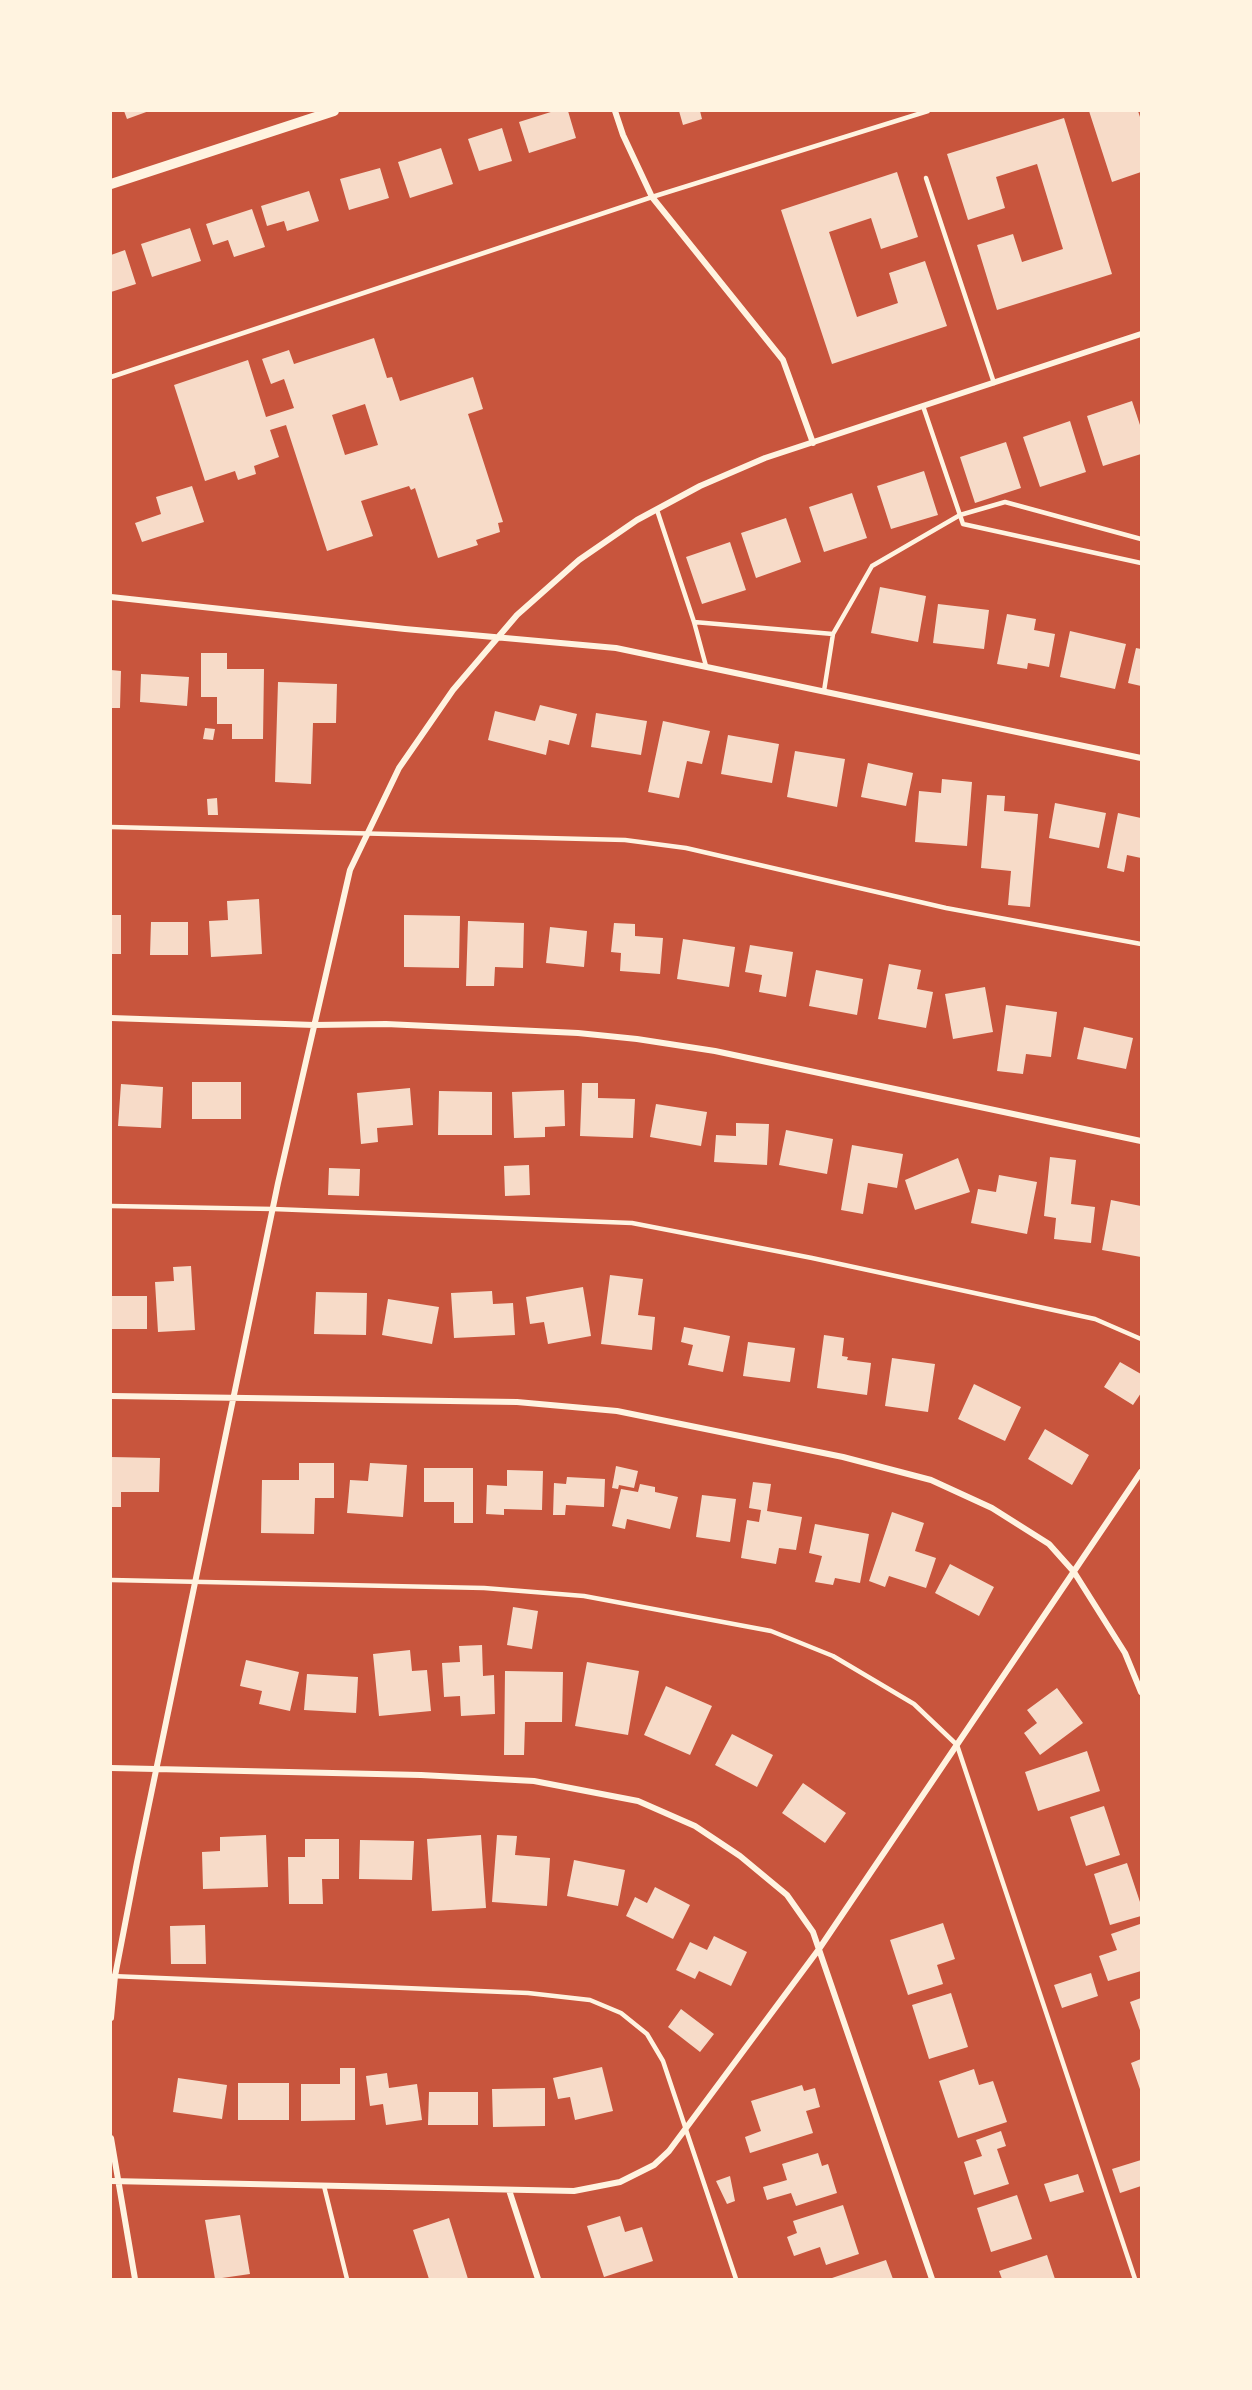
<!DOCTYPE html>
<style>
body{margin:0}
#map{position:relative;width:1252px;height:2390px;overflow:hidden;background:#c8553d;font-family:Rubik,sans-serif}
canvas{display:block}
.frame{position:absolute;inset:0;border:112px solid #fff3e0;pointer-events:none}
</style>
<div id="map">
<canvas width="1252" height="2390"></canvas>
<div class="frame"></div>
</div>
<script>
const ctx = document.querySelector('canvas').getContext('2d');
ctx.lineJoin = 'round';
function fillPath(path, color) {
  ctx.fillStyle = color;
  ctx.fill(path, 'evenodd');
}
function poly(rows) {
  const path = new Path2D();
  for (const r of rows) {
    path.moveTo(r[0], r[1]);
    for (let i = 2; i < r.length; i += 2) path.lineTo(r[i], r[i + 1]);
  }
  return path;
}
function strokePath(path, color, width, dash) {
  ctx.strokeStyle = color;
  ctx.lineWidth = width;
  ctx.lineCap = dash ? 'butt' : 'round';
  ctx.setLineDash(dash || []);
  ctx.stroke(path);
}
const building = poly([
 [124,111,149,111,127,119],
 [554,111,568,111,576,138,529,153,519,122],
 [679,111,700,111,702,119,683,125],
 [1089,111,1138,111,1141,120,1141,172,1112,182],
 [1064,118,1112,274,997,310,977,245,1013,234,1022,262,1063,249,1037,164,996,177,1005,208,968,220,947,154],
 [502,128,512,161,479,171,468,139],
 [441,148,453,184,410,198,398,162],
 [380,168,389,198,349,210,340,179],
 [897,172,918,237,881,249,871,218,829,232,857,317,898,303,889,273,925,261,947,326,832,364,781,210],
 [309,191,319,221,287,231,284,221,267,226,261,206],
 [252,209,265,247,234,257,228,240,213,245,206,224],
 [190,228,201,261,152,277,141,244],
 [125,250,136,284,111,292,111,255],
 [374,338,387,378,392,377,400,401,473,377,483,409,468,414,503,522,498,523,500,532,476,540,478,545,438,558,415,488,411,490,409,486,361,501,373,536,327,551,286,425,270,430,279,457,254,466,256,474,238,480,235,471,205,481,174,385,248,360,266,417,294,408,284,379,271,384,262,359,289,350,294,364],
 [365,404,378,445,345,455,332,415],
 [1132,401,1141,428,1141,454,1103,466,1087,416],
 [1070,421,1086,472,1040,487,1023,437],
 [1006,442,1021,488,975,503,960,457],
 [924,471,938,515,891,529,877,486],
 [192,486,204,522,142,542,135,523,161,514,156,497],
 [852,493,867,538,824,552,809,507],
 [786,518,801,562,756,578,741,533],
 [730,542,746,590,702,604,686,557],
 [880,587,926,596,918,642,871,633],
 [938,604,989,610,984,649,933,643],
 [1007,614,1036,619,1034,630,1055,634,1049,667,1028,663,1027,669,997,664],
 [1070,631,1126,644,1115,689,1060,677],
 [1136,648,1141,649,1141,686,1128,683],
 [201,653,227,653,227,669,264,669,263,739,232,739,232,724,217,724,217,697,201,697],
 [111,670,121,671,120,708,111,708],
 [141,674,189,677,187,706,140,702],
 [278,682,337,684,336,723,313,723,311,784,275,782],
 [540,705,577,714,569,745,549,740,546,755,488,740,495,711,535,721],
 [596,713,647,721,641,755,591,747],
 [663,721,710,731,702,764,687,761,679,798,648,792],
 [205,728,215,729,213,740,203,739],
 [728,735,779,744,772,783,721,774],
 [795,751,845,759,837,807,787,797],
 [868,763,913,773,906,806,861,797],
 [942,779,972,782,967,846,915,842,919,791,941,793],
 [987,795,1005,796,1004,811,1038,814,1030,907,1008,905,1011,871,981,868],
 [217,798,218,815,208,815,207,799],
 [1055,803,1106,813,1099,848,1049,838],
 [1118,813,1141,818,1141,858,1127,855,1124,872,1107,868],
 [259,899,262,954,211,957,209,921,228,920,227,901],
 [111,915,121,915,121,954,111,954],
 [404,915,460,916,459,968,404,967],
 [468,921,524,923,523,968,495,967,494,986,466,986],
 [151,922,188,922,188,955,150,955],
 [614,923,635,924,635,936,663,938,660,974,620,971,621,953,611,952],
 [550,927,587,931,584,967,546,963],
 [683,939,735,947,729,987,677,979],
 [750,945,793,952,786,997,759,992,762,975,745,972],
 [889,964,921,970,917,989,933,992,926,1028,878,1019],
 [816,970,863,979,857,1015,809,1006],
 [985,987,993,1032,953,1039,945,994],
 [1006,1005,1057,1012,1051,1057,1026,1054,1023,1074,997,1071],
 [1084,1027,1133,1038,1126,1069,1077,1059],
 [192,1082,241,1082,241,1119,192,1119],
 [582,1083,598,1083,598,1098,635,1099,633,1138,580,1136],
 [121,1084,163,1087,161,1128,118,1126],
 [410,1088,413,1125,377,1128,378,1142,361,1144,357,1093],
 [564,1090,565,1126,545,1127,545,1137,514,1138,512,1092],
 [439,1091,492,1092,492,1135,438,1135],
 [656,1104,707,1112,701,1146,650,1137],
 [736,1123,769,1124,767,1165,714,1162,716,1135,736,1136],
 [786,1130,833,1139,827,1174,779,1165],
 [852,1145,903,1154,897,1188,868,1183,863,1214,841,1210],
 [1050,1157,1076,1160,1071,1204,1095,1207,1091,1243,1054,1239,1056,1218,1044,1216],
 [958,1158,970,1192,915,1210,905,1180],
 [529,1165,530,1195,505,1196,504,1166],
 [329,1168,360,1169,359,1196,328,1195],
 [999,1175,1037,1182,1027,1234,971,1223,978,1189,996,1192],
 [1111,1200,1141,1206,1141,1257,1102,1250],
 [191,1266,195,1330,158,1332,155,1282,174,1281,173,1267],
 [610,1275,643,1279,638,1315,655,1317,652,1350,601,1344],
 [583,1287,591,1336,548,1344,544,1322,530,1324,526,1297],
 [492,1291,493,1304,513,1303,515,1335,454,1338,451,1293],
 [316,1292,367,1293,366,1335,314,1334],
 [111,1296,147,1296,147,1329,111,1329],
 [388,1299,439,1307,432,1344,382,1335],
 [684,1327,730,1336,723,1372,688,1365,693,1345,681,1342],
 [824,1335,844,1338,842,1356,848,1357,847,1360,871,1363,867,1395,817,1388],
 [748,1342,795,1348,790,1382,743,1376],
 [892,1358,935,1364,928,1412,885,1406],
 [1120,1362,1141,1374,1141,1393,1133,1405,1104,1387],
 [974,1384,1021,1407,1005,1441,958,1419],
 [1045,1429,1089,1455,1072,1485,1028,1459],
 [111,1457,160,1458,159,1492,121,1492,121,1507,111,1507],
 [299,1463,334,1463,334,1498,315,1498,314,1534,261,1533,262,1480,299,1480],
 [370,1463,407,1465,403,1517,347,1513,350,1480,368,1481],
 [616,1466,638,1471,634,1488,619,1485,618,1489,612,1488],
 [424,1468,473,1468,473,1523,454,1523,454,1502,424,1502],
 [507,1470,543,1471,542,1510,504,1509,504,1515,486,1514,487,1485,507,1486],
 [567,1477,605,1479,604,1507,566,1505,565,1515,553,1515,554,1483,566,1484],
 [753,1482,771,1484,767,1511,802,1517,796,1550,779,1548,776,1564,741,1558,747,1520,759,1522,761,1510,749,1508],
 [640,1484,655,1487,655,1492,678,1497,670,1529,627,1519,625,1529,612,1526,621,1489,638,1492],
 [702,1495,736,1499,730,1542,696,1537],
 [892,1512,924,1523,915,1551,936,1558,926,1588,889,1576,885,1587,869,1581],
 [815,1524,869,1534,860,1583,835,1578,833,1585,815,1582,822,1556,809,1553],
 [950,1564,994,1587,979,1616,935,1593],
 [513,1607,538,1611,532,1649,507,1645],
 [482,1645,483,1676,494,1675,495,1714,461,1716,460,1696,444,1697,442,1663,460,1662,459,1646],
 [410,1650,412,1671,427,1670,431,1711,379,1716,373,1654],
 [246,1660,299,1672,290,1711,259,1704,262,1691,240,1686],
 [587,1662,639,1671,628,1735,575,1726],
 [505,1671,563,1672,562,1722,525,1722,524,1755,504,1755],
 [307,1674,358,1677,356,1713,304,1710],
 [666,1686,712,1706,690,1755,644,1735],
 [1057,1688,1083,1723,1040,1755,1024,1733,1037,1723,1027,1710],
 [732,1734,773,1755,757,1787,715,1765],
 [1087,1751,1100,1791,1038,1811,1025,1772],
 [803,1783,846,1813,825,1843,782,1813],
 [1104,1806,1120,1855,1086,1866,1070,1817],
 [266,1835,268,1887,203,1889,202,1852,220,1851,220,1837],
 [481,1835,486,1908,432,1911,427,1839],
 [497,1835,517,1836,515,1855,550,1858,547,1906,492,1902],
 [305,1839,339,1839,339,1879,322,1879,323,1904,289,1904,288,1857,305,1857],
 [360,1840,414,1841,412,1880,359,1879],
 [574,1860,625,1870,618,1906,567,1896],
 [1127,1863,1141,1905,1141,1916,1110,1925,1094,1874],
 [655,1887,690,1905,673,1939,626,1916,635,1897,647,1903],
 [943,1923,955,1959,937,1965,943,1984,908,1995,890,1940],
 [1140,1924,1141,1971,1108,1981,1099,1956,1117,1950,1111,1934],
 [205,1925,206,1964,171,1964,170,1926],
 [714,1936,747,1952,731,1986,699,1971,695,1979,676,1970,690,1942,707,1950],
 [1091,1973,1098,1996,1062,2008,1054,1985],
 [951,1993,968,2047,929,2059,912,2005],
 [1141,1998,1141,2033,1130,2002],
 [681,2009,714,2034,700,2052,668,2027],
 [1141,2059,1141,2092,1131,2063],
 [602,2067,613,2111,575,2120,570,2097,558,2099,553,2078],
 [340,2068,355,2068,355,2120,301,2121,301,2084,340,2084],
 [974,2069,979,2085,993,2081,1007,2122,958,2138,939,2081],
 [387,2073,389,2088,417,2084,422,2120,386,2125,383,2104,370,2106,366,2076],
 [178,2078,227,2085,222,2119,173,2112],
 [238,2083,289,2083,289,2120,238,2120],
 [802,2085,804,2091,815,2088,820,2107,806,2111,813,2133,750,2153,745,2137,761,2131,751,2101],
 [545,2088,545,2126,493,2127,492,2089],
 [429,2092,478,2092,478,2125,428,2125],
 [1001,2131,1006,2146,997,2149,1009,2184,974,2195,964,2162,982,2156,976,2140],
 [818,2153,822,2166,828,2164,837,2193,796,2206,791,2193,767,2200,763,2187,787,2180,782,2164],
 [1141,2160,1141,2186,1120,2193,1112,2169],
 [1078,2174,1084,2192,1050,2202,1044,2184],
 [730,2176,735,2201,727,2204,716,2181],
 [1017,2195,1032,2239,991,2252,977,2208],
 [843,2205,859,2254,826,2265,820,2247,794,2256,787,2237,797,2233,793,2221],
 [240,2215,250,2274,215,2279,205,2220],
 [620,2216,625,2232,642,2227,653,2261,604,2277,587,2226],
 [449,2218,468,2279,429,2279,413,2230],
 [1047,2255,1055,2279,1002,2279,999,2271],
 [886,2260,893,2279,829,2279]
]);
const service = poly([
 [926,178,994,383],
 [111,377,652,197,928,111],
 [923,406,963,524,1141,563],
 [657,510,694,622],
 [706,666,694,622,833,634,872,566,960,515,1005,502,1141,539],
 [824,691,833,634],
 [111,827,625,840,686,848,946,908,1141,944],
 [111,1206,273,1209,632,1223,812,1258,1095,1319,1141,1339],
 [111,1580,484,1588,584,1596,771,1631,833,1656,914,1704,957,1745,1135,2279],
 [111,1976,528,1993,590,2000,621,2013,647,2034,663,2061,736,2279],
 [324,2186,347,2279]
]);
const minor = poly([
 [615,111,623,135,652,197,783,360,813,443],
 [111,597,405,629,616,648,1141,758],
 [111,1018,314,1025,386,1024,578,1033,637,1039,715,1051,1141,1141],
 [111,1396,517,1402,617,1411,843,1457,931,1480,992,1508,1049,1544,1074,1572,1125,1653,1141,1692],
 [111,1768,421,1775,534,1781,638,1801,695,1826,740,1856,787,1895,813,1932,932,2279],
 [111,2018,115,1976,137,1862,278,1183,350,870,399,768,453,690,517,615,579,560,637,520,700,486,765,458,1141,334],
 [111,2138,135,2279],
 [111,2181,574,2191,620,2182,654,2165,669,2151,819,1949,1141,1472],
 [509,2190,538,2279]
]);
const tertiary = poly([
 [111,184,334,111]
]);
fillPath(building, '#f7dbc8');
strokePath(service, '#fff3e0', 4.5);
strokePath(minor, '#fff3e0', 6);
strokePath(tertiary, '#fff3e0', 10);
</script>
